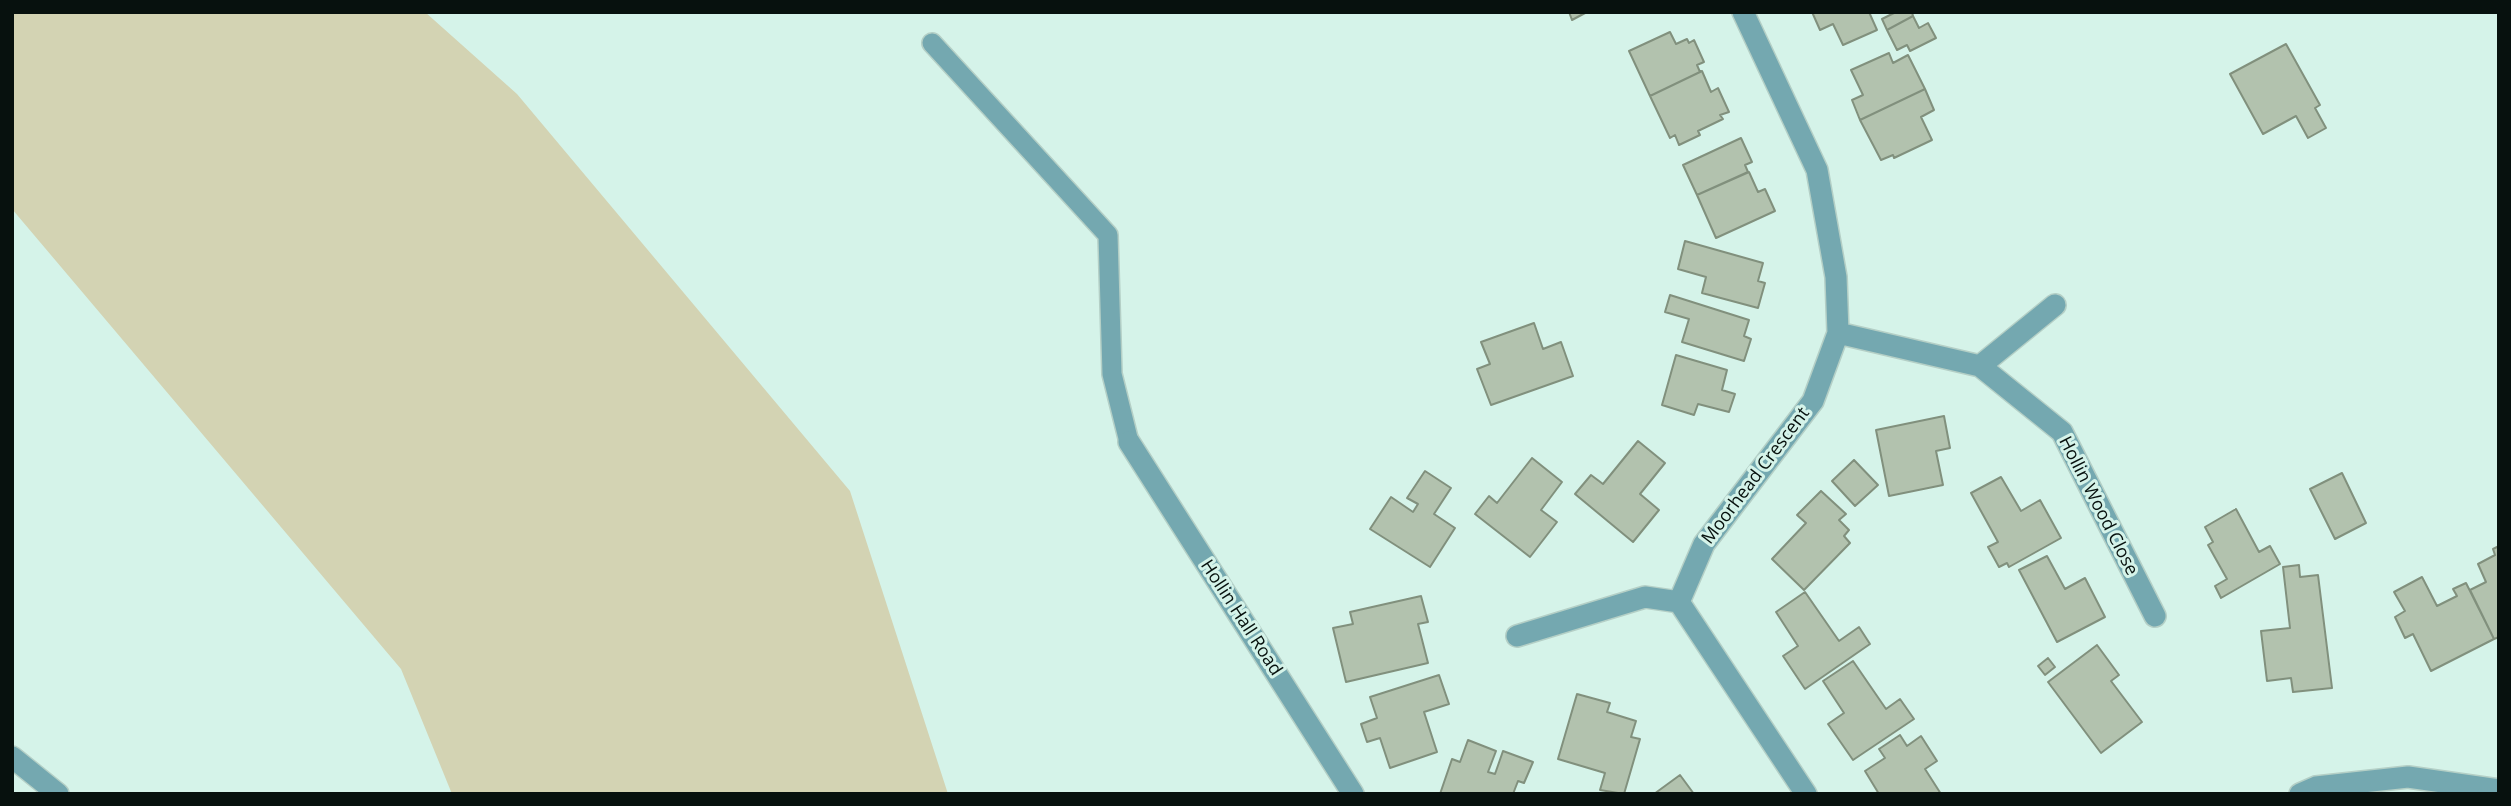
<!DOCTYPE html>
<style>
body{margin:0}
#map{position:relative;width:2511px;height:806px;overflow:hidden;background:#d5f3e9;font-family:"Open Sans",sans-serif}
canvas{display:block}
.frame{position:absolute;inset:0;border:14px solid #07110e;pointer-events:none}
</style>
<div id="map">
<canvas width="2511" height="806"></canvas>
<div class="frame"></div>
</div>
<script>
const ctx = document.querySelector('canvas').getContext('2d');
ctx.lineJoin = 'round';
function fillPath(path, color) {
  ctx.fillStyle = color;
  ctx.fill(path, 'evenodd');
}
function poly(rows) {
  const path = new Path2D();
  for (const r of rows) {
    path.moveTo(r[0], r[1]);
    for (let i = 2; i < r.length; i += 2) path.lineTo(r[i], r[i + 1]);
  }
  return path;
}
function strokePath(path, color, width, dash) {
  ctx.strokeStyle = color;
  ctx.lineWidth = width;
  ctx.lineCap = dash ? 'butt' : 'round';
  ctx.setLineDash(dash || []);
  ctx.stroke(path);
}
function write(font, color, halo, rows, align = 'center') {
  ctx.font = font + ' "Open Sans",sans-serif';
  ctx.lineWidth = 6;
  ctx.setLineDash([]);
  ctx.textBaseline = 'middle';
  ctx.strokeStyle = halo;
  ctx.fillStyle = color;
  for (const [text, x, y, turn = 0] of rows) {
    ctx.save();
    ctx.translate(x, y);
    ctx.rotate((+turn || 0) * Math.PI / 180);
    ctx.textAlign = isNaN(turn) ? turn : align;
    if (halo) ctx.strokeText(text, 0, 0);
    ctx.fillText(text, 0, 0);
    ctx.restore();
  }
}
const green = poly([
 [12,12,425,12,517,94,850,491,948,794,452,794,401,669,12,209]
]);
const building = poly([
 [1569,12,1587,12,1572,20,1569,12],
 [1812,12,1869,12,1877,30,1843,45,1833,24,1820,30,1812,12],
 [1896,12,1912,12,1913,16,1887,30,1882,19,1896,12],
 [1913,16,1919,28,1928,23,1936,38,1910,51,1907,45,1897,50,1887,30,1913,16],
 [1670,32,1676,44,1687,39,1689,43,1694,40,1704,62,1697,65,1700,72,1650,96,1629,51,1670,32],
 [2286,44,2320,105,2315,108,2326,128,2308,138,2296,116,2263,134,2230,74,2286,44],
 [1889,53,1893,63,1908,55,1925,89,1860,120,1852,100,1863,95,1851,70,1889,53],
 [1702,71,1711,92,1718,88,1729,112,1720,115,1723,119,1698,131,1700,135,1679,145,1675,135,1670,138,1650,96,1702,71],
 [1925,89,1934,110,1921,117,1932,140,1894,158,1893,155,1881,160,1860,120,1925,89],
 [1741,138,1752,162,1745,165,1748,172,1697,195,1683,165,1741,138],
 [1749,172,1758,192,1765,189,1775,211,1716,238,1697,195,1749,172],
 [1685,241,1763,263,1758,281,1765,283,1758,308,1702,293,1706,277,1678,269,1685,241],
 [1670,295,1749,320,1744,336,1751,339,1744,361,1682,342,1689,319,1665,312,1670,295],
 [1534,323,1543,349,1561,342,1573,376,1491,405,1477,369,1490,364,1481,342,1534,323],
 [1676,355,1727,370,1722,390,1735,394,1729,412,1698,404,1694,415,1662,405,1676,355],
 [1944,416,1950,448,1936,451,1943,485,1889,496,1876,430,1944,416],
 [1638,441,1665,463,1640,494,1659,510,1633,542,1575,494,1591,475,1603,484,1638,441],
 [1532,458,1562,482,1541,510,1557,522,1530,557,1475,514,1489,496,1497,503,1532,458],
 [1854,460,1878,485,1855,506,1832,481,1854,460],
 [1425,471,1451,488,1434,514,1455,528,1430,567,1370,529,1391,497,1413,512,1418,504,1407,498,1425,471],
 [2342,473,2366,523,2335,539,2310,489,2342,473],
 [2001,477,2021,511,2040,500,2061,538,2009,567,2007,563,1999,567,1988,547,1998,542,1971,493,2001,477],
 [1821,491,1846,514,1839,520,1849,530,1844,536,1850,543,1804,590,1772,559,1806,523,1797,515,1821,491],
 [2236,509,2259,552,2270,546,2280,564,2221,598,2215,586,2227,579,2208,545,2213,542,2205,527,2236,509],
 [2499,546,2499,637,2494,639,2470,590,2486,582,2478,564,2495,555,2493,549,2499,546],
 [2047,556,2065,589,2085,578,2105,617,2057,642,2019,570,2047,556],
 [2299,565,2300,577,2318,575,2332,688,2293,692,2291,678,2267,681,2261,631,2290,628,2283,567,2299,565],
 [2422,577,2437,606,2457,596,2453,589,2466,583,2494,639,2431,671,2413,634,2405,638,2395,617,2405,611,2394,592,2422,577],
 [1805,592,1839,641,1859,627,1870,644,1805,689,1783,656,1798,646,1776,612,1805,592],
 [1421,596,1428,622,1418,624,1428,663,1346,682,1333,628,1353,624,1350,612,1421,596],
 [2097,645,2119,675,2111,681,2142,722,2101,753,2048,682,2097,645],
 [2048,658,2055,667,2045,675,2038,666,2048,658],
 [1853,661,1886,709,1900,699,1914,719,1853,760,1828,724,1844,713,1823,681,1853,661],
 [1439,675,1449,704,1424,712,1437,752,1390,768,1380,738,1367,742,1361,724,1377,718,1370,697,1439,675],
 [1577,694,1610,703,1607,712,1636,721,1631,737,1640,739,1624,794,1600,790,1605,773,1558,759,1577,694],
 [1900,735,1907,746,1921,736,1937,761,1925,769,1941,794,1879,794,1865,771,1885,758,1879,749,1900,735],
 [1468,740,1496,751,1488,772,1495,774,1503,751,1533,762,1524,783,1518,781,1513,794,1440,794,1452,759,1460,762,1468,740],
 [1680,775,1694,794,1654,794,1680,775]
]);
const service = poly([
 [932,43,1108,235,1112,374,1129,442]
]);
const minor = poly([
 [1743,12,1817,170,1836,277,1838,333,1813,401,1704,544,1679,602,1806,794],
 [1838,333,1980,366,2062,432,2155,616],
 [1980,366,2055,305],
 [1129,442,1353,794],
 [1517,636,1645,597,1679,602]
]);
const tertiary = poly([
 [12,757,58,794],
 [2300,794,2316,787,2408,777,2499,790]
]);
const streetNames = [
 ["Moorhead Crescent",1756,476,-53],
 ["Hollin Wood Close",2098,506,63],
 ["Hollin Hall Road",1241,618,57]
];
fillPath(green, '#d3d3b3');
fillPath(building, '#b2c2ae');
strokePath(building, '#81907d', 2);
strokePath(service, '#b4cfc6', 22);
strokePath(minor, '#b4cfc6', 24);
strokePath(tertiary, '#b4cfc6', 24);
strokePath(service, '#74a8b0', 19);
strokePath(minor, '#74a8b0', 21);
strokePath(tertiary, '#74a8b0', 21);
write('18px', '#07110e', '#d5f3e9', streetNames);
</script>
